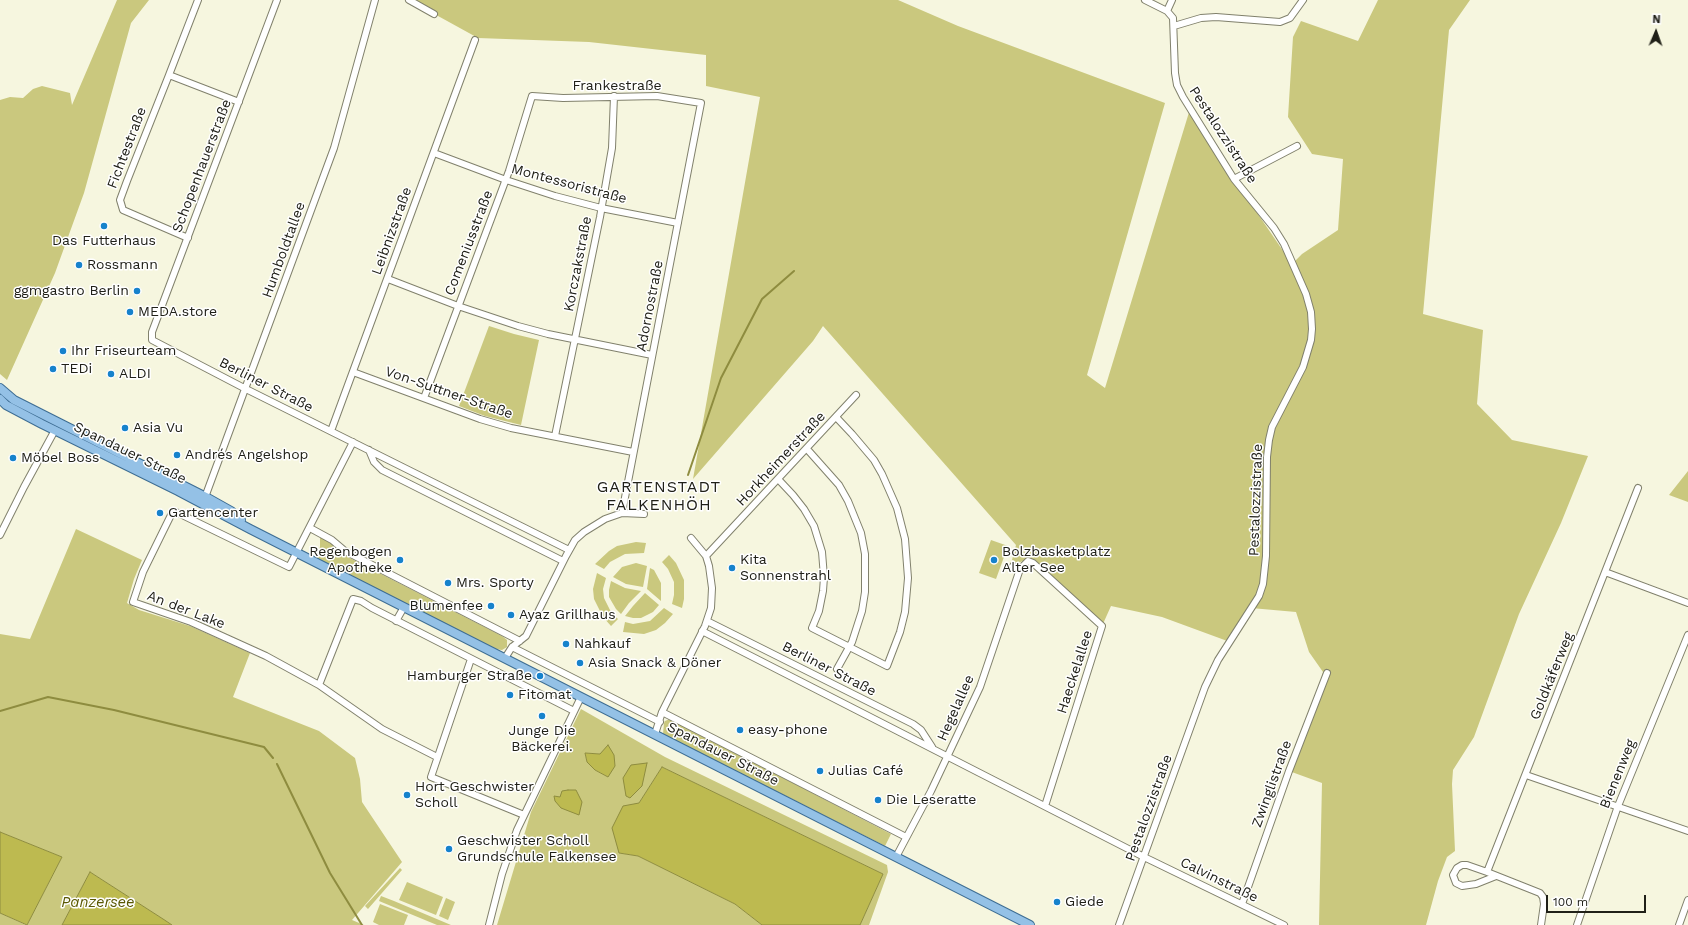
<!DOCTYPE html>
<meta charset="utf-8">
<style>
body{margin:0}
#map{position:relative;width:1688px;height:925px;overflow:hidden;background:#f6f6df;font-family:"Work Sans",sans-serif}
canvas{display:block}
.north{position:absolute;left:1636px;top:12px;width:40px;height:40px;-webkit-text-stroke:3px #fff;paint-order:stroke;rotate:2deg;font-size:11px;font-weight:700;line-height:16px;text-align:center;color:#202018}
.north::after{content:'';display:block;margin:auto;width:14px;height:18px;background:#202018;clip-path:polygon(50% 0,100% 100%,50% 72%,0 100%)}
.scale{position:absolute;left:1546px;top:895px;width:100px;height:18px;box-sizing:border-box;border:2px solid #202018;border-top:0;padding-left:5px;font-size:12px;line-height:14px;white-space:nowrap;color:#202018;-webkit-text-stroke:3px #fff;paint-order:stroke}
</style>
<div id="map">
<canvas width="1688" height="925"></canvas>
<div class="north">N</div>
<div class="scale">100 m</div>
</div>
<script>
const ctx = document.querySelector('canvas').getContext('2d');
ctx.lineJoin = 'round';
function fillPath(path, color) {
  ctx.fillStyle = color;
  ctx.fill(path, 'evenodd');
}
function poly(rows) {
  const path = new Path2D();
  for (const r of rows) {
    path.moveTo(r[0], r[1]);
    for (let i = 2; i < r.length; i += 2) path.lineTo(r[i], r[i + 1]);
  }
  return path;
}
function strokePath(path, color, width, dash) {
  ctx.strokeStyle = color;
  ctx.lineWidth = width;
  ctx.lineCap = dash ? 'butt' : 'round';
  ctx.setLineDash(dash || []);
  ctx.stroke(path);
}
function write(font, color, halo, rows, align = 'center') {
  ctx.font = font + ' "Work Sans",sans-serif';
  ctx.lineWidth = 3;
  ctx.setLineDash([]);
  ctx.textBaseline = 'middle';
  ctx.strokeStyle = halo;
  ctx.fillStyle = color;
  for (const [text, x, y, turn = 0] of rows) {
    ctx.save();
    ctx.translate(x, y);
    ctx.rotate((+turn || 0) * Math.PI / 180);
    ctx.textAlign = isNaN(turn) ? turn : align;
    if (halo) ctx.strokeText(text, 0, 0);
    ctx.fillText(text, 0, 0);
    ctx.restore();
  }
}
const green = poly([
 [117,0,149,0,131,23,84,193,55,273,7,380,0,374,0,100,10,97,23,98,33,89,42,86,70,93,72,105],
 [409,0,898,0,958,26,1165,103,1087,375,1105,388,1190,109,1234,179,1292,264,1302,254,1338,230,1343,159,1312,154,1288,117,1293,37,1301,21,1358,41,1378,0,1470,0,1449,30,1423,314,1483,330,1477,404,1512,440,1588,456,1561,523,1519,614,1474,737,1453,770,1452,784,1455,851,1447,857,1438,881,1426,925,1319,925,1322,783,1289,771,1316,700,1323,672,1309,652,1296,612,1251,608,1230,642,1162,617,1111,606,1102,626,1030,558,1018,563,1012,560,1016,545,823,326,813,341,693,479,760,97,706,86,706,55,589,42,478,38],
 [489,326,514,334,539,340,521,425,485,416,459,406],
 [1688,471,1688,502,1669,495],
 [76,529,142,560,134,579,127,603,139,610,190,626,250,653,233,697,319,731,355,758,360,779,362,802,402,862,352,920,364,925,172,925,90,872,62,925,27,925,62,857,0,832,0,634,30,639],
 [320,536,329,541,342,554,502,636,507,640,507,647,502,650,495,649,316,558,320,547],
 [991,540,1008,546,996,579,979,573],
 [636,542,646,543,644,553,625,554,610,562,604,569,595,564,609,551,617,546],
 [669,555,676,563,684,580,684,599,682,608,672,604,674,595,674,582,668,569,662,562],
 [636,563,647,566,643,587,626,584,613,577,622,567],
 [650,568,654,570,661,583,661,601,647,589],
 [597,573,606,578,603,589,604,598,611,612,618,619,611,626,603,617,594,599,593,589],
 [611,581,625,588,641,591,629,603,621,614,616,609,609,597,609,590],
 [645,593,659,605,653,612,641,618,633,618,625,616,633,606],
 [664,608,673,614,665,623,656,630,644,634,623,632,625,622,633,624,650,621],
 [581,709,665,757,887,865,888,872,869,925,860,925,883,874,662,767,639,803,619,853,638,856,735,904,762,925,497,925,531,812],
 [585,753,600,754,608,777,595,770,587,762],
 [670,719,891,834,885,846,663,734,664,723,665,721],
 [400,868,402,870,368,909,365,906],
 [407,882,443,897,436,915,399,900],
 [381,896,394,901,451,925,437,925,379,901],
 [446,898,455,902,448,920,439,916],
 [380,904,408,915,404,925,379,925,373,922],
 [0,913,26,925,0,925]
]);
const water = poly([
 [608,745,614,755,615,766,608,777,595,770,587,762,585,753,600,754,608,745],
 [647,763,642,786,630,798,626,796,623,778,631,765,647,763],
 [662,767,883,874,860,925,762,925,735,904,638,856,619,853,612,828,623,806,639,803,662,767],
 [568,790,576,790,582,802,579,815,561,808,555,801,554,796,560,797,562,791,568,790],
 [0,832,62,857,27,925,0,913,0,832],
 [90,872,163,919,172,925,62,925,90,872]
]);
const stream = poly([
 [688,475,721,378,762,299,794,271],
 [0,711,48,697,114,710,264,747,273,758],
 [277,764,330,873,362,925]
]);
const minor = poly([
 [277,0,152,332,152,340,246,389,569,550],
 [409,0,434,14],
 [1167,11,1172,0],
 [1174,26,1201,18,1216,17,1280,22,1290,18,1303,0],
 [169,75,198,0],
 [434,153,506,180,555,196,601,208,678,223],
 [1234,179,1297,146],
 [188,238,123,210,120,200,127,181,169,75,239,102],
 [388,279,458,306,518,326,548,334,652,355],
 [353,372,480,419,511,428,633,452],
 [424,398,509,171,532,96,563,98,657,96,701,103,622,513],
 [331,431,475,40],
 [555,436,600,217,612,148,614,96],
 [353,442,289,567,176,512,171,515,143,572,133,602,191,622,266,656,319,685,382,729,437,757],
 [807,449,839,485,848,501,861,533,865,554,865,592,862,611,852,642,837,669],
 [369,450,374,462,382,470,563,561],
 [778,479,793,495,804,509,814,526,822,552,824,577,823,591,819,611,812,628,887,666,900,632,905,612,908,578,905,539,897,508,882,474,874,460,852,434,836,417],
 [204,500,334,148,375,0],
 [310,528,332,540,345,551,520,641],
 [0,535,24,487,55,430],
 [706,556,856,395],
 [1020,569,1028,561,1033,563,1102,626,1045,806],
 [1605,572,1688,603],
 [396,621,404,607],
 [707,621,913,724,921,730,932,747],
 [702,631,1144,857,1284,925],
 [512,647,660,722],
 [505,658,512,647,526,636,566,556,575,540,584,532,605,519,622,513,644,514],
 [471,659,431,777,524,815],
 [319,685,353,599,361,601,372,608,574,711],
 [662,712,906,837],
 [655,734,662,712,705,626,711,608,712,588,709,566,706,556,691,538],
 [1526,775,1688,831],
 [896,857,931,791,980,687,1020,569,1013,566],
 [1487,872,1638,488],
 [1496,876,1476,884,1462,886,1456,883,1453,875,1457,868,1462,865,1467,865,1487,872,1540,893,1543,897,1544,904,1541,925],
 [1242,904,1289,771,1327,673],
 [489,925,502,874,517,830,581,697],
 [1119,925,1205,687,1218,660,1259,596,1263,584,1266,556,1267,457,1269,440,1272,427,1303,367,1311,340,1312,329,1311,312,1306,294,1284,244,1274,228,1234,179,1183,97,1177,85,1175,73,1173,18,1167,11,1145,0],
 [1577,925,1618,806,1688,635],
 [1679,925,1688,900]
]);
const major = poly([
 [0,388,14,400,206,497,231,511,241,520],
 [0,399,6,405,42,424,178,491,250,529,1030,925]
]);
const markers = [
 [104,226,4,"#1682cc"],
 [79,265,4,"#1682cc"],
 [137,291,4,"#1682cc"],
 [130,312,4,"#1682cc"],
 [63,351,4,"#1682cc"],
 [53,369,4,"#1682cc"],
 [111,374,4,"#1682cc"],
 [125,428,4,"#1682cc"],
 [177,455,4,"#1682cc"],
 [13,458,4,"#1682cc"],
 [160,513,4,"#1682cc"],
 [400,560,4,"#1682cc"],
 [994,560,4,"#1682cc"],
 [732,568,4,"#1682cc"],
 [448,583,4,"#1682cc"],
 [491,606,4,"#1682cc"],
 [511,615,4,"#1682cc"],
 [566,644,4,"#1682cc"],
 [580,663,4,"#1682cc"],
 [540,676,4,"#1682cc"],
 [510,695,4,"#1682cc"],
 [542,716,4,"#1682cc"],
 [740,730,4,"#1682cc"],
 [820,771,4,"#1682cc"],
 [407,795,4,"#1682cc"],
 [878,800,4,"#1682cc"],
 [449,849,4,"#1682cc"],
 [1057,902,4,"#1682cc"]
];
const streetNames = [
 ["Frankestraße",617,86],
 ["Pestalozzistraße",1223,135,57],
 ["Fichtestraße",127,148,-69],
 ["Schopenhauerstraße",202,166,-69],
 ["Montessoristraße",569,184,15],
 ["Leibnizstraße",392,231,-70],
 ["Comeniusstraße",469,243,-69],
 ["Humboldtallee",284,250,-70],
 ["Korczakstraße",578,264,-79],
 ["Adornostraße",650,306,-79],
 ["Berliner Straße",266,385,27],
 ["Von-Suttner-Straße",449,393,19],
 ["Spandauer Straße",130,453,26],
 ["Horkheimerstraße",781,459,-47],
 ["Pestalozzistraße",1256,500,-88],
 ["An der Lake",186,610,21],
 ["Berliner Straße",829,669,27],
 ["Haeckelallee",1075,672,-72],
 ["Goldkäferweg",1552,676,-68],
 ["Hegelallee",956,708,-66],
 ["Spandauer Straße",723,754,27],
 ["Bienenweg",1618,774,-68],
 ["Zwinglistraße",1272,784,-70],
 ["Pestalozzistraße",1149,808,-70],
 ["Calvinstraße",1219,880,26]
];
const poiNames = [
 ["Das Futterhaus",104,241,"center"],
 ["Rossmann",87,265],
 ["ggmgastro Berlin",129,291,"right"],
 ["MEDA.store",138,312],
 ["Ihr Friseurteam",71,351],
 ["TEDi",61,369],
 ["ALDI",119,374],
 ["Asia Vu",133,428],
 ["Andrés Angelshop",185,455],
 ["Möbel Boss",21,458],
 ["Gartencenter",168,513],
 ["Regenbogen",392,552,"right"],
 ["Apotheke",392,568,"right"],
 ["Bolzbasketplatz",1002,552],
 ["Alter See",1002,568],
 ["Kita",740,560],
 ["Sonnenstrahl",740,576],
 ["Mrs. Sporty",456,583],
 ["Blumenfee",483,606,"right"],
 ["Ayaz Grillhaus",519,615],
 ["Nahkauf",574,644],
 ["Asia Snack & Döner",588,663],
 ["Hamburger Straße",532,676,"right"],
 ["Fitomat",518,695],
 ["easy-phone",748,730],
 ["Junge Die",542,731,"center"],
 ["Bäckerei.",542,747,"center"],
 ["Julias Café",828,771],
 ["Hort Geschwister",415,787],
 ["Scholl",415,803],
 ["Die Leseratte",886,800],
 ["Geschwister Scholl",457,841],
 ["Grundschule Falkensee",457,857],
 ["Giede",1065,902]
];
const waterNames = [
 ["Panzersee",98,903]
];
const quarterNames = [
 ["GARTENSTADT",659,487],
 ["FALKENHÖH",659,505]
];
fillPath(green, '#cac87e');
fillPath(water, '#bdba50');
strokePath(water, '#8e8c3f', 1);
strokePath(stream, '#8e8c3f', 2);
strokePath(minor, '#81816c', 8);
strokePath(major, '#3d6d93', 10);
strokePath(minor, '#fff', 6);
strokePath(major, '#94c1e6', 8);
for (const [x, y, r, color] of markers) {
  const dot = new Path2D();
  dot.arc(x, y, r, 0, 2 * Math.PI);
  ctx.fillStyle = color;
  ctx.fill(dot);
  strokePath(dot, '#fff', 1.5);
}
write('14px', '#202018', '#fff', streetNames);
write('14px', '#202018', '#fff', poiNames, 'left');
write('italic 15px', '#5a5803', '#fff', waterNames);
ctx.letterSpacing = '1px';
write('16px', '#202018', '#fff', quarterNames);
ctx.letterSpacing = '0px';
</script>
